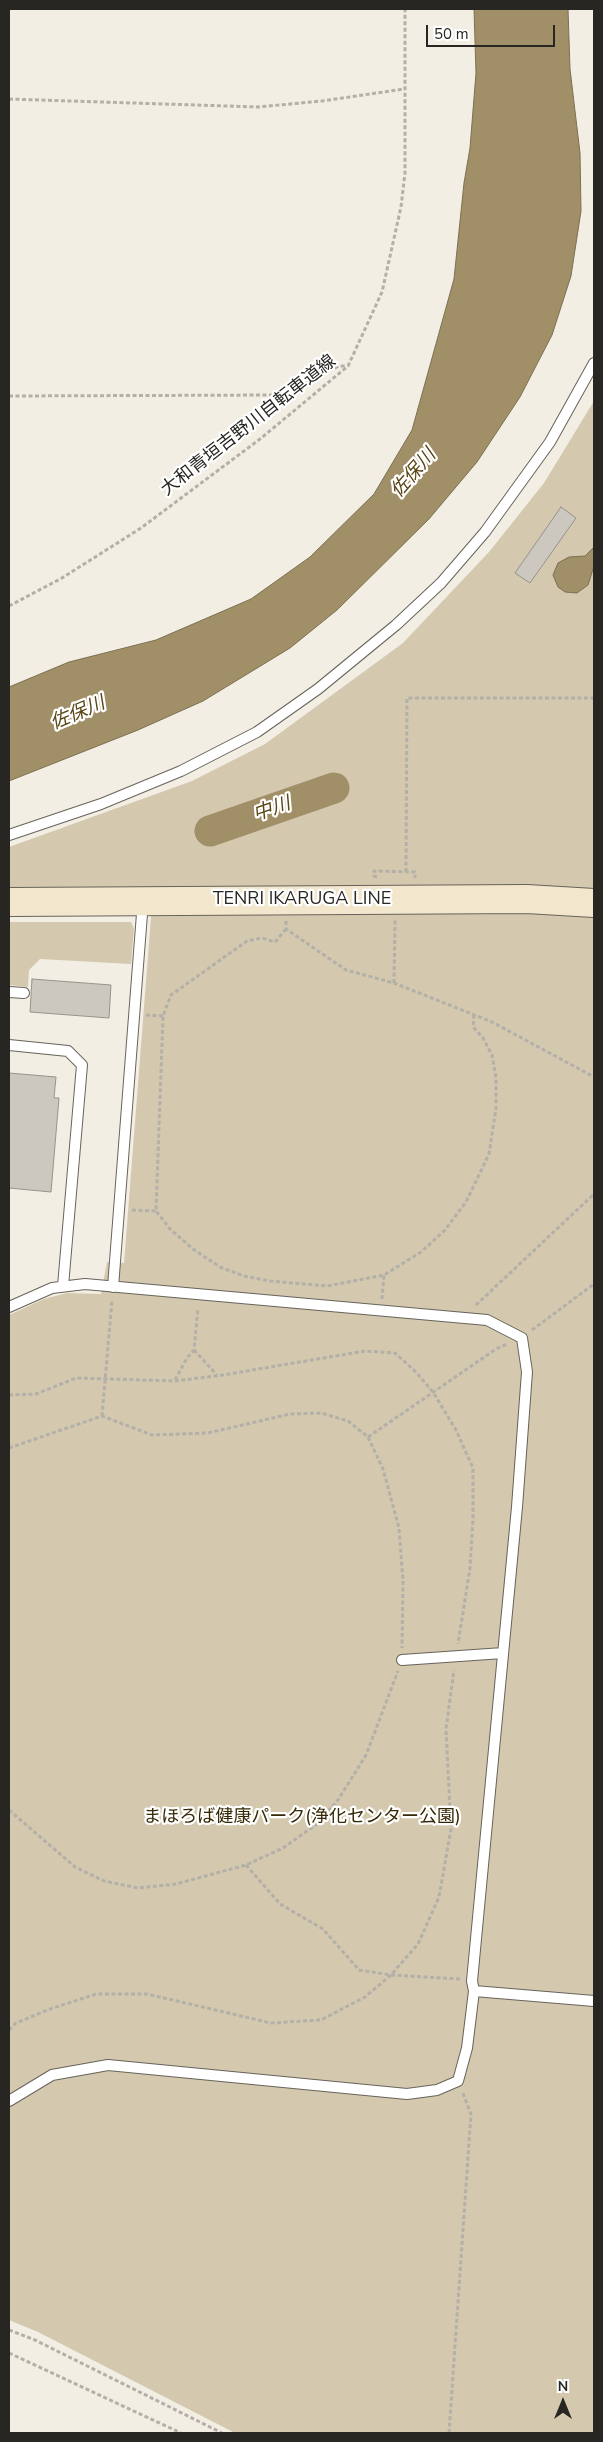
<!DOCTYPE html>
<meta charset="utf-8">
<style>
body{margin:0}
#map{position:relative;width:603px;height:2442px;overflow:hidden;background:#f2eee4;font-family:"Nunito Sans",sans-serif}
canvas{display:block}
.frame{position:absolute;inset:0;border:10px solid #272622;pointer-events:none}
.north{position:absolute;left:538px;top:2377px;width:50px;height:50px;-webkit-text-stroke:4px #fff;paint-order:stroke;rotate:0deg;font-size:14px;font-weight:700;line-height:20px;text-align:center;color:#272622}
.north::after{content:'';display:block;margin:auto;width:18px;height:22px;background:#272622;clip-path:polygon(50% 0,100% 100%,50% 72%,0 100%)}
.scale{position:absolute;left:426px;top:25px;width:129px;height:22px;box-sizing:border-box;border:2px solid #272622;border-top:0;padding-left:6px;font-size:15px;line-height:18px;white-space:nowrap;color:#272622;-webkit-text-stroke:4px #fff;paint-order:stroke}
</style>
<div id="map">
<canvas width="603" height="2442"></canvas>
<div class="frame"></div>
<div class="north">N</div>
<div class="scale">50 m</div>
</div>
<script>
const ctx = document.querySelector('canvas').getContext('2d');
ctx.lineJoin = 'round';
function fillPath(path, color) {
  ctx.fillStyle = color;
  ctx.fill(path, 'evenodd');
}
function poly(rows) {
  const path = new Path2D();
  for (const r of rows) {
    path.moveTo(r[0], r[1]);
    for (let i = 2; i < r.length; i += 2) path.lineTo(r[i], r[i + 1]);
  }
  return path;
}
function strokePath(path, color, width, dash) {
  ctx.strokeStyle = color;
  ctx.lineWidth = width;
  ctx.lineCap = dash ? 'butt' : 'round';
  ctx.setLineDash(dash || []);
  ctx.stroke(path);
}
function write(font, color, halo, rows, align = 'center') {
  ctx.font = font + ' "Nunito Sans","Noto Sans JP",sans-serif';
  ctx.lineWidth = 4.5;
  ctx.setLineDash([]);
  ctx.textBaseline = 'middle';
  ctx.strokeStyle = halo;
  ctx.fillStyle = color;
  for (const [text, x, y, turn = 0] of rows) {
    ctx.save();
    ctx.translate(x, y);
    ctx.rotate((+turn || 0) * Math.PI / 180);
    ctx.textAlign = isNaN(turn) ? turn : align;
    if (halo) ctx.strokeText(text, 0, 0);
    ctx.fillText(text, 0, 0);
    ctx.restore();
  }
}
const green = poly([
 [594,401,594,2433,235,2433,38,2332,9,2320,9,1315,44,1299,67,1293,101,1294,107,1262,124,1263,153,892,9,894,9,847,192,781,265,744,403,643,489,552,544,483],
 [9,922,131,922,134,929,131,964,40,959,29,970,28,987,9,985]
]);
const water = poly([
 [474,9,568,9,570,69,580,153,581,211,571,276,552,335,520,397,477,462,429,519,337,610,290,648,203,701,138,730,9,781,9,687,69,662,156,640,251,599,310,557,374,494,412,430,454,279,464,183,470,148,476,73,474,9],
 [594,547,594,566,588,585,577,593,565,592,558,587,553,575,558,563,569,557,585,556,594,547]
]);
const river = poly([
 [210,831,334,788]
]);
const building = poly([
 [561,507,576,518,530,583,515,573,561,507],
 [32,979,111,985,109,1018,30,1012,32,979],
 [9,1073,56,1077,54,1098,59,1098,51,1192,9,1188,9,1073]
]);
const path = poly([
 [9,99,258,107,322,101,404,89],
 [9,396,276,395,339,366,347,366],
 [9,606,62,578,141,528,260,439,348,366,382,292,401,207,405,173,405,9],
 [406,872,407,698,594,698],
 [377,877,374,876,374,871,415,872,415,878],
 [286,921,286,929,346,970,394,983,492,1022,594,1077],
 [286,929,275,942,262,938,247,941,171,995,163,1016,156,1211,170,1229,193,1249,220,1267,244,1276,270,1281,327,1286,384,1275,421,1252,445,1230,466,1202,489,1154,496,1108,496,1078,492,1055,483,1038,473,1027,474,1014],
 [394,983,395,920],
 [146,1015,163,1016],
 [132,1210,156,1211],
 [382,1299,384,1275],
 [476,1305,594,1194],
 [532,1330,594,1284],
 [194,1350,217,1375],
 [175,1380,187,1358,194,1350,198,1308],
 [9,1395,36,1394,76,1378,175,1381,223,1375,365,1351,395,1353,416,1372,433,1392,456,1430,473,1468,473,1519,470,1568,458,1644],
 [102,1416,112,1300],
 [368,1437,496,1349,507,1344],
 [9,1448,102,1416,152,1435,208,1433,290,1414,321,1413,348,1421,368,1437,383,1469,399,1528,403,1581,402,1648],
 [9,1810,75,1867,104,1881,138,1888,176,1884,246,1865,283,1848,317,1824,338,1800,366,1755,398,1671],
 [246,1865,280,1904,323,1929,359,1970,391,1975,460,1979],
 [9,2030,16,2023,50,2009,96,1994,147,1994,271,2023,321,2020,365,1997,391,1975,418,1944,439,1897,451,1829,446,1729,454,1670],
 [9,2330,35,2340,222,2433],
 [9,2353,181,2433],
 [449,2433,471,2114,462,2091]
]);
const service = poly([
 [9,835,101,804,181,771,257,732,318,689,396,625,441,583,485,532,550,442,594,363],
 [9,992,24,993],
 [9,1045,68,1051,82,1065,63,1286],
 [113,1287,143,901],
 [9,1307,52,1288,85,1284,487,1320,522,1338,527,1372,517,1507,472,1981,474,1991,467,2048,458,2081,437,2090,407,2094,108,2065,52,2075,9,2101],
 [402,1660,503,1653],
 [474,1991,594,2001]
]);
const secondary = poly([
 [9,902,527,899,594,903]
]);
const streetNames = [
 ["大和青垣吉野川自転車道線",249,426,-38],
 ["TENRI IKARUGA LINE",302,900]
];
const parkNames = [
 ["まほろば健康パーク(浄化センター公園)",302,1818]
];
const waterNames = [
 ["佐保川",414,474,-49],
 ["佐保川",78,714,-23],
 ["中川",272,810,-19]
];
fillPath(green, '#d4c9af');
fillPath(water, '#a08f67');
strokePath(water, '#7c7052', 1);
strokePath(river, '#a08f67', 31);
fillPath(building, '#ccc8bf');
strokePath(building, '#97938a', 1);
strokePath(service, '#67635a', 12);
strokePath(secondary, '#67635a', 30);
strokePath(path, '#b3b0a8', 3, [4, 2.5]);
strokePath(service, '#fff', 10);
strokePath(secondary, '#f2e7cc', 28);
write('18px', '#272622', '#fff', streetNames);
write('18px', '#352805', '#fff', parkNames);
write('italic 19px', '#594615', '#fff', waterNames);
</script>
